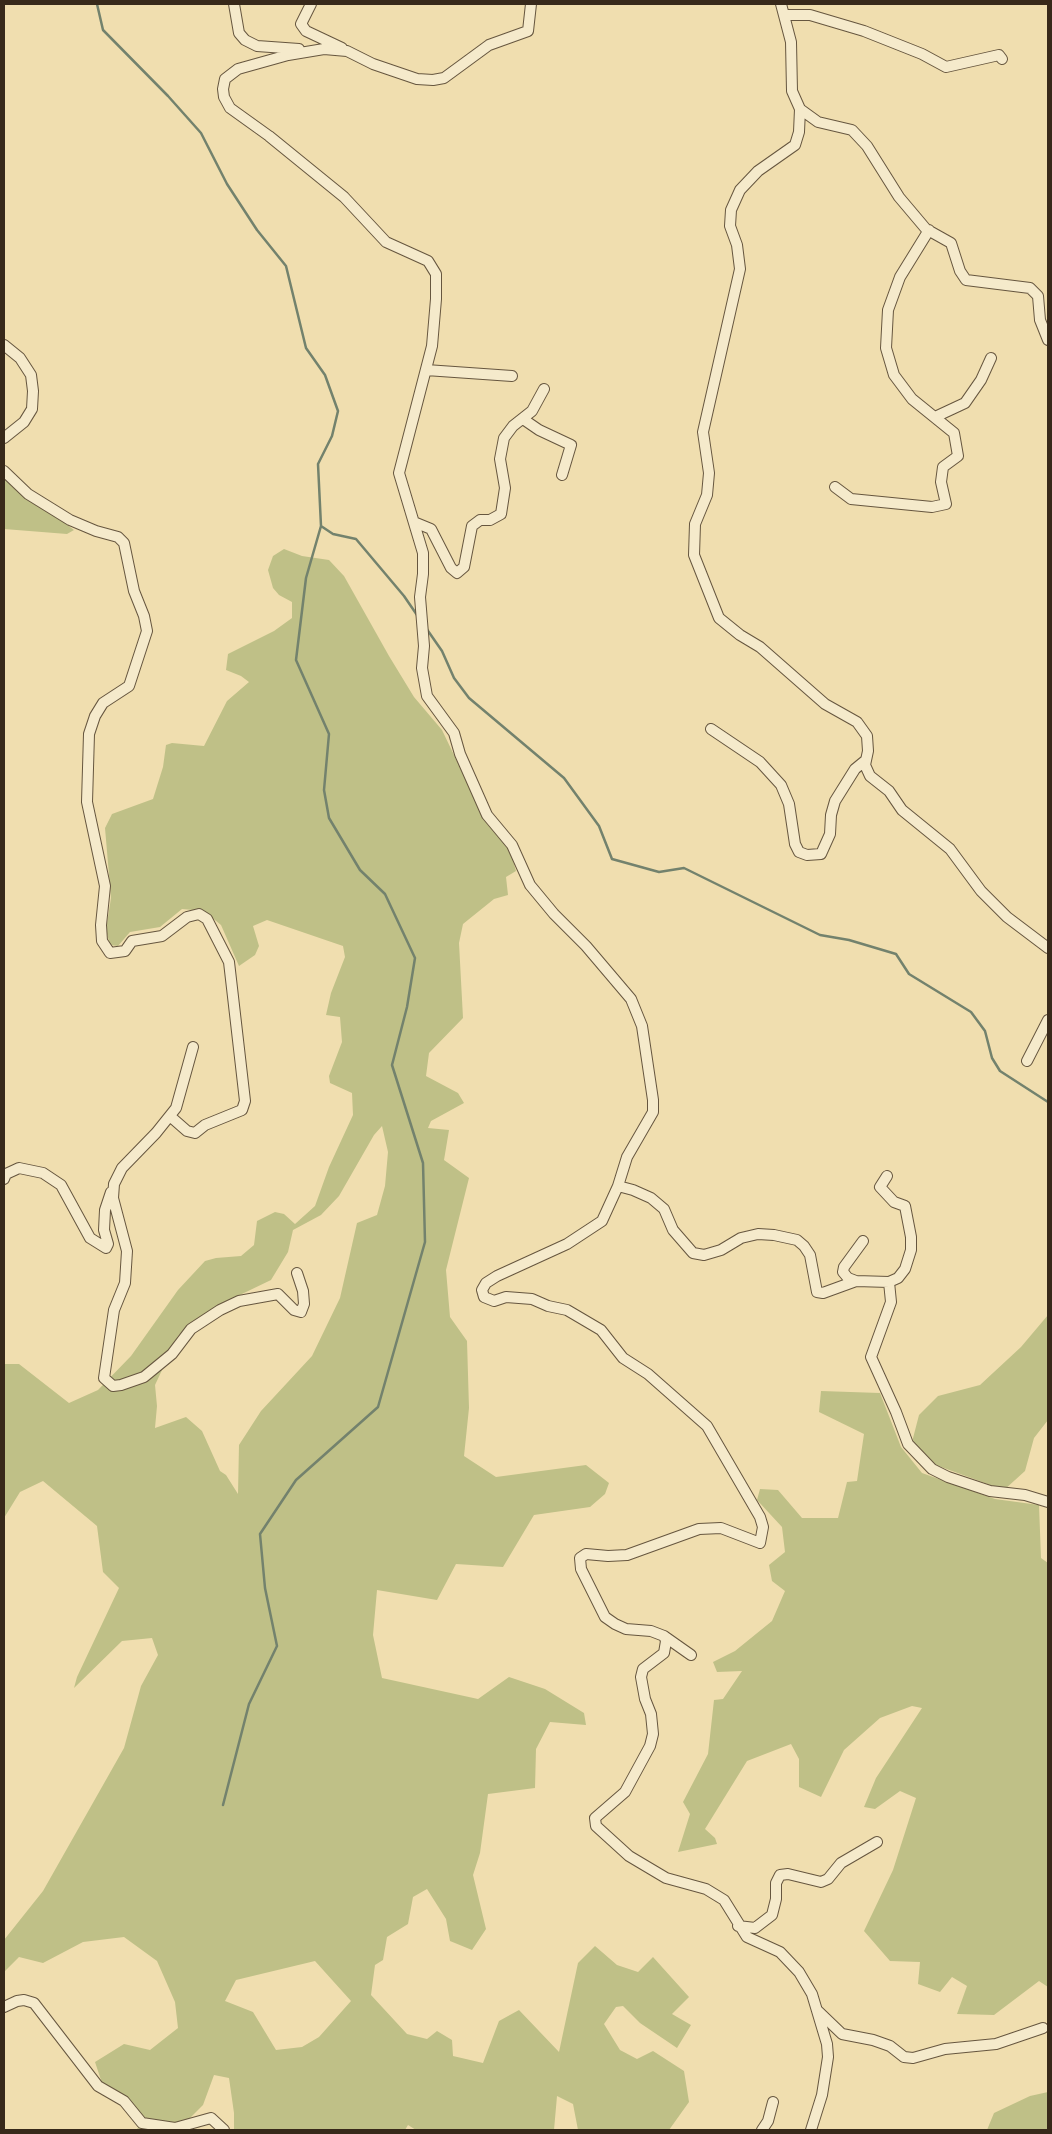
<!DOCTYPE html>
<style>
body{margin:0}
#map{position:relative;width:1052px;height:2134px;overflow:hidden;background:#f0deaf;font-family:"Sorts Mill Goudy",serif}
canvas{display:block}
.frame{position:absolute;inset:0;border:5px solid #38291a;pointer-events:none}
</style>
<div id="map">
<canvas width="1052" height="2134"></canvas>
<div class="frame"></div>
</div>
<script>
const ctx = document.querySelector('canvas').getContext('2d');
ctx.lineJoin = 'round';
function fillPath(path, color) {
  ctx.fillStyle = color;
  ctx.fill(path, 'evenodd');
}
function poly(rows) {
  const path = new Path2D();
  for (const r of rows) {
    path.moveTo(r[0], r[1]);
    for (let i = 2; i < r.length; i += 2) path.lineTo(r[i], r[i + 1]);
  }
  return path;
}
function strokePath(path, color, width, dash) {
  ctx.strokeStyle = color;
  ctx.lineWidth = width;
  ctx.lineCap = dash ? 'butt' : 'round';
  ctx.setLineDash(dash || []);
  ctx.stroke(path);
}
const green = poly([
 [4,477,74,530,67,534,4,529],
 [284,549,302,556,329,560,344,576,389,656,414,697,442,730,487,824,510,850,516,871,506,877,508,895,494,899,463,924,459,943,463,1018,429,1053,426,1076,458,1093,464,1103,431,1121,428,1128,449,1130,444,1160,469,1178,446,1270,450,1317,467,1341,469,1408,464,1456,496,1477,586,1465,609,1483,605,1494,590,1507,534,1515,503,1567,456,1564,437,1600,377,1590,373,1635,382,1678,478,1699,509,1677,545,1689,584,1713,586,1725,550,1722,536,1749,535,1788,488,1794,480,1853,473,1875,486,1929,472,1950,450,1941,446,1919,427,1889,413,1897,408,1924,387,1937,383,1960,375,1965,371,1995,407,2034,427,2039,437,2031,452,2040,453,2056,483,2063,499,2021,519,2010,559,2052,578,1963,595,1946,617,1965,638,1972,653,1957,689,1997,672,2014,691,2025,677,2048,640,2023,623,2006,616,2007,604,2024,620,2050,637,2059,653,2051,684,2071,689,2102,669,2130,578,2130,573,2104,557,2096,554,2130,416,2130,408,2125,405,2130,234,2130,234,2113,229,2078,214,2075,203,2105,187,2121,188,2130,136,2130,146,2119,127,2097,102,2083,95,2062,124,2044,150,2050,178,2028,175,2002,157,1961,124,1937,83,1942,43,1963,19,1957,4,1972,4,1940,43,1891,124,1748,141,1686,158,1655,152,1638,122,1641,74,1688,77,1677,119,1588,103,1572,97,1526,43,1481,20,1492,4,1518,4,1364,19,1364,69,1403,98,1390,131,1356,178,1290,205,1261,216,1258,241,1256,254,1245,257,1221,275,1212,284,1214,295,1224,315,1206,329,1167,353,1115,352,1093,330,1083,329,1076,342,1042,340,1017,326,1015,331,993,345,957,343,946,267,920,253,926,259,946,255,955,239,966,221,925,204,911,182,909,160,927,130,932,118,946,110,945,106,930,111,898,105,828,112,814,153,799,163,767,166,745,172,743,204,746,227,701,249,682,241,676,226,670,228,654,274,631,292,618,292,602,279,595,273,588,268,570,273,556],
 [382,1126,388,1152,385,1186,377,1215,357,1223,340,1298,312,1356,261,1411,239,1445,238,1494,226,1475,220,1471,202,1431,186,1417,155,1428,157,1406,155,1385,178,1336,191,1323,219,1305,271,1280,288,1252,293,1230,321,1215,339,1196,374,1135],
 [315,1961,351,2001,319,2037,302,2047,276,2050,253,2012,225,2001,236,1980],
 [1048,1315,1048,1420,1034,1438,1025,1471,1004,1490,933,1464,912,1442,919,1415,938,1396,980,1385,1021,1347],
 [821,1391,880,1393,901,1447,922,1473,995,1499,1039,1505,1041,1558,1048,1563,1048,1987,1039,1981,994,2015,957,2014,967,1986,952,1977,940,1992,918,1984,920,1962,890,1961,864,1931,893,1870,916,1798,900,1791,875,1809,864,1807,876,1778,922,1708,912,1706,880,1718,844,1750,821,1797,799,1787,799,1759,791,1744,747,1761,705,1829,715,1838,717,1844,678,1852,690,1814,683,1802,708,1754,714,1700,723,1699,742,1671,717,1672,713,1662,735,1651,772,1621,785,1591,772,1581,769,1565,785,1552,782,1527,757,1500,760,1489,778,1490,802,1518,838,1518,847,1482,857,1481,864,1434,819,1412],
 [1048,2092,1048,2130,987,2130,994,2113,1030,2096]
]);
const stream = poly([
 [97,4,103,30,168,96,201,133,227,184,257,230,286,266,306,348,325,375,338,411,332,436,318,464,321,526,333,534,356,539,404,596,417,615],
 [426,628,442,651,454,678,469,698,564,778,599,826,612,859,659,872,684,868,820,935,849,940,896,954,909,974,971,1012,985,1031,992,1058,1000,1071,1048,1102],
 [223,1805,249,1704,277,1646,265,1588,260,1534,296,1480,378,1407,425,1242,423,1163,392,1065,407,1007,415,958,385,894,360,870,329,818,324,790,329,734,296,660,306,578,321,526]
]);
const minor = poly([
 [234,4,239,33,245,40,257,46,299,49],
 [311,4,301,24,306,31,342,48],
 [531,4,528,31,489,45,444,78,433,80,417,79,373,64,347,51,324,49,288,55,238,69,225,79,223,89,224,97,230,108,269,136,344,197,386,242,428,261,436,274,436,299,432,346,399,473,423,553,423,574,420,597,424,646,422,668,427,696,454,733,460,754,487,815,512,845,530,885,554,914,586,946,631,999,642,1026,653,1100,653,1112,627,1157,618,1186,602,1221,567,1244,497,1276,486,1283,482,1290,484,1297,494,1301,506,1297,532,1299,548,1306,567,1310,601,1330,623,1358,648,1374,707,1426,760,1517,763,1527,760,1543,721,1528,699,1529,627,1555,608,1556,586,1554,580,1558,581,1569,605,1617,615,1624,626,1629,651,1631,664,1636,666,1641,664,1653,643,1669,641,1677,645,1699,651,1714,653,1734,650,1746,625,1792,595,1818,596,1826,629,1856,666,1878,706,1889,724,1900,747,1937,780,1952,799,1972,812,1994,827,2044,828,2057,822,2095,811,2130],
 [781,4,791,42,792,91,800,109,818,122,852,130,867,146,899,197,926,229,951,243,960,271,966,280,1030,288,1038,296,1040,320,1048,340],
 [785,15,810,15,864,31,922,54,946,67,999,55,1002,59],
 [800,109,799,132,795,145,758,171,740,190,731,210,730,226,737,245,740,269,703,432,709,473,707,495,695,524,694,555,719,618,740,635,760,647,825,704,857,722,867,736,868,751,865,765,870,776,889,791,902,810,950,849,981,891,1007,917,1048,948],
 [4,345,20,358,31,375,33,391,32,409,24,422,4,438],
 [426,370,512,376],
 [935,417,965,403,981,380,991,358],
 [523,419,539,430,571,445,562,475],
 [4,471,28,494,70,520,96,531,118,537,124,543,134,591,144,616,147,631,129,686,103,703,95,716,89,734,87,802,105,886,101,925,102,941,110,953,125,951,132,941,162,936,187,917,199,914,207,919,229,962,245,1101,242,1110,205,1125,195,1133,187,1131,171,1117],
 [835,487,851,499,932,507,946,504,941,482,943,467,958,456,954,433,912,399,894,375,886,348,888,310,900,277,929,230],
 [414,522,431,529,451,568,457,573,464,567,472,526,480,520,490,520,501,514,505,488,500,459,504,438,513,426,532,411,544,389],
 [711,729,760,762,781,785,789,804,795,844,799,852,807,855,821,854,830,834,831,815,835,801,855,769,866,760],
 [193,1047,176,1108,156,1133,122,1168,114,1184,113,1198,127,1251,125,1283,114,1310,104,1378,113,1386,121,1385,144,1377,172,1354,191,1329,220,1310,239,1301,278,1294,294,1310,301,1312,304,1304,303,1291,297,1273],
 [1027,1061,1048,1020],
 [887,1176,880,1187,894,1202,905,1206,911,1237,911,1250,905,1269,898,1278,889,1282,891,1302,871,1357,896,1412,908,1444,932,1469,948,1477,990,1491,1025,1495,1048,1502],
 [4,1179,6,1174,19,1168,43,1173,61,1185,90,1238,106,1248,108,1244,104,1230,105,1210,111,1192],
 [618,1186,633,1190,651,1198,664,1209,673,1230,693,1253,704,1255,721,1250,741,1238,758,1234,774,1235,797,1240,804,1246,810,1255,817,1292,823,1293,856,1281],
 [863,1241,844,1267,843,1272,848,1278,856,1281,889,1282],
 [664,1636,691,1655],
 [738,1926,755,1928,772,1915,776,1899,776,1883,780,1875,788,1874,821,1882,828,1879,841,1863,877,1842],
 [4,2007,17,2001,24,2000,34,2003,98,2086,124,2101,142,2123,175,2128,211,2118,224,2130],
 [817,2010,842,2034,873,2040,890,2046,904,2057,913,2058,945,2049,996,2044,1043,2028],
 [762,2130,768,2121,773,2102]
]);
fillPath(green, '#bfc087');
strokePath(stream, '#73826d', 2.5);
strokePath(minor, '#66563f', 12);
strokePath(minor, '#f5eacb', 10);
</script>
